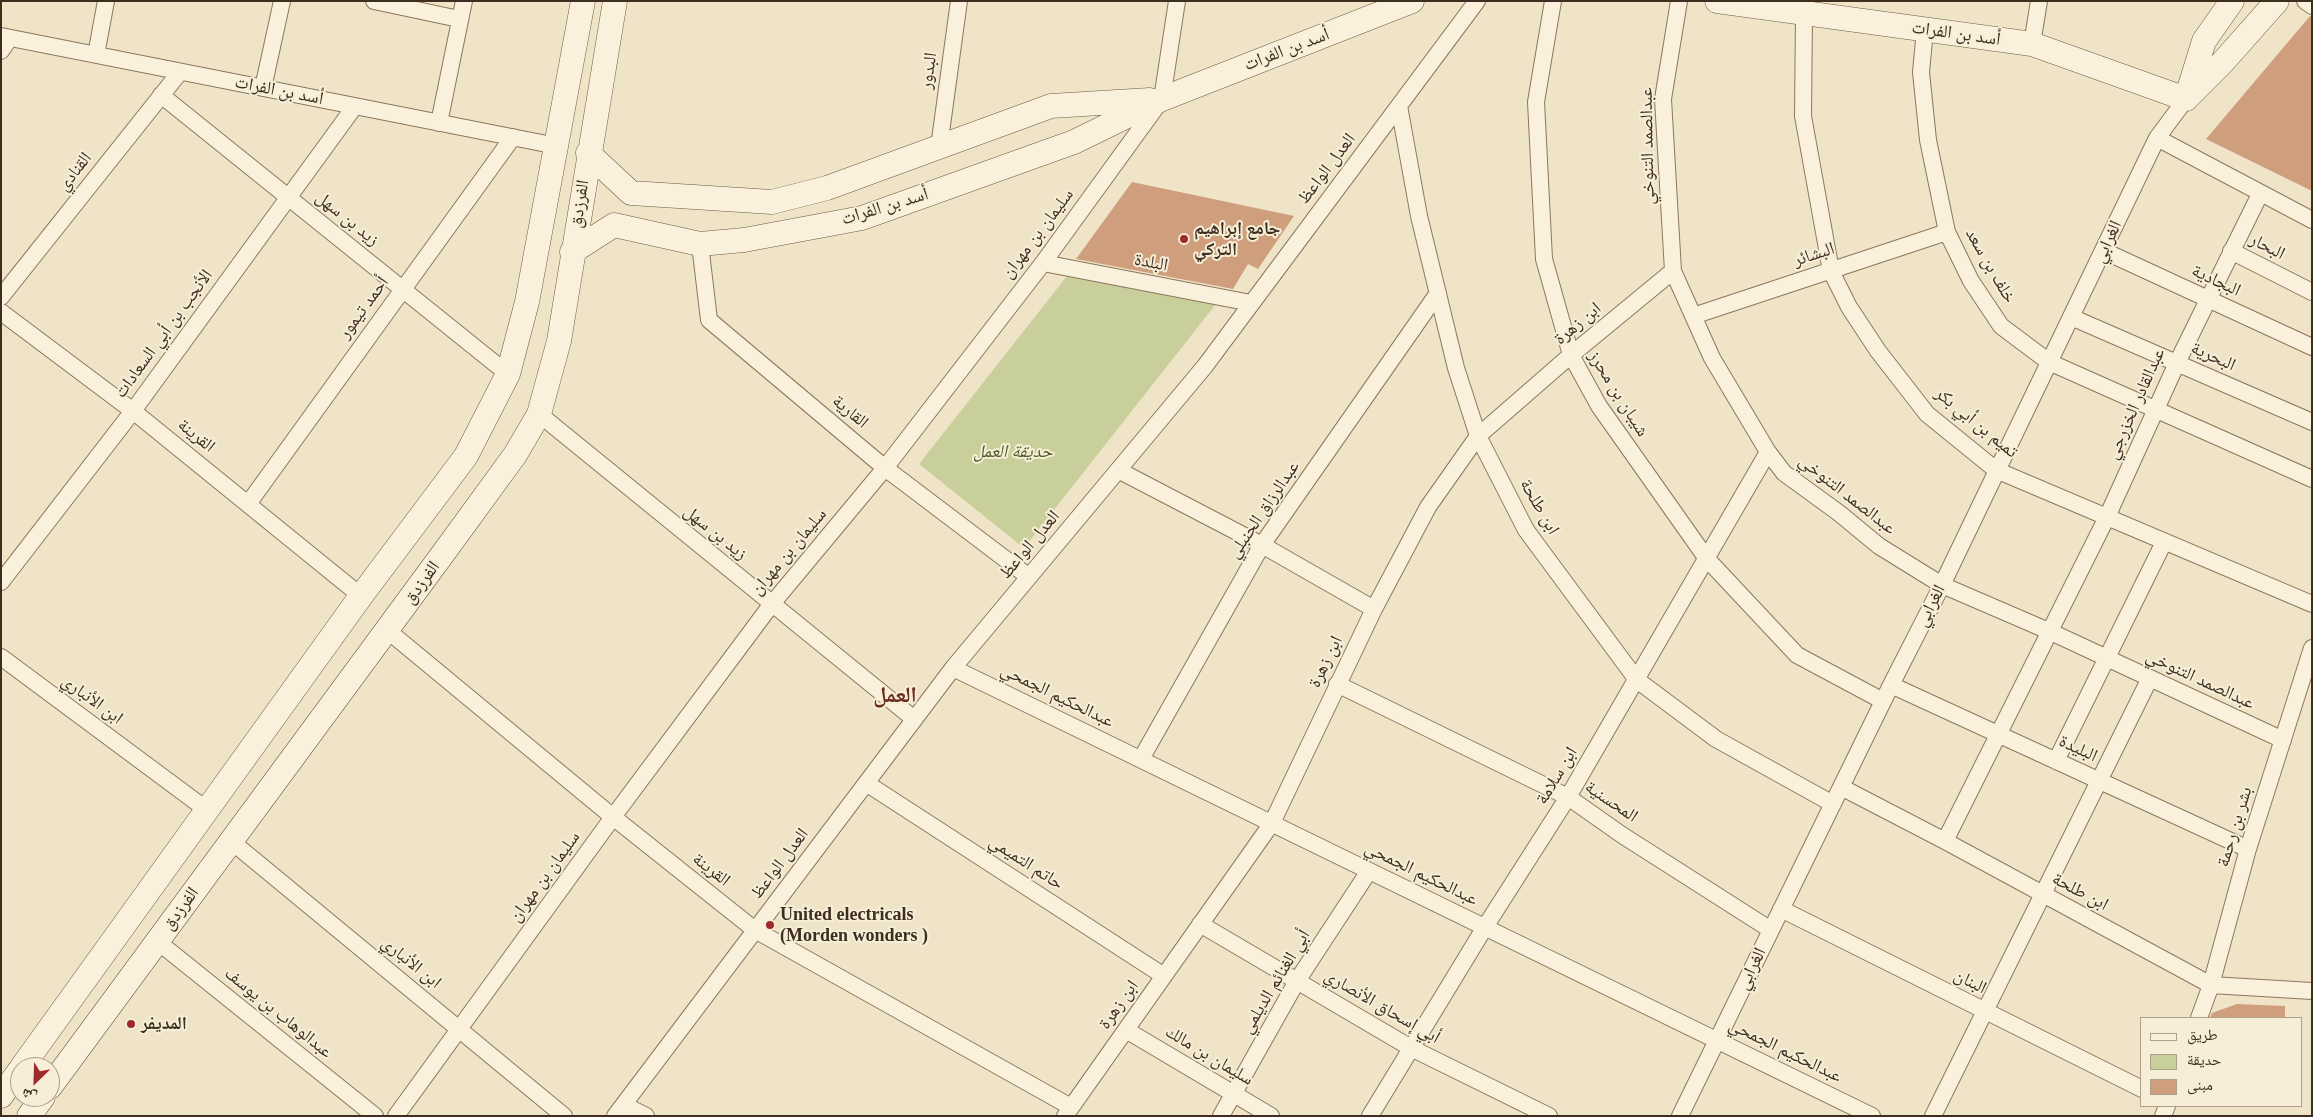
<!DOCTYPE html>
<meta charset="utf-8">
<style>
body{margin:0}
#map{position:relative;width:2313px;height:1117px;overflow:hidden;background:#f0e4c8;font-family:"Times New Roman","Noto Naskh Arabic",serif}
canvas{display:block}
.frame{position:absolute;inset:0;border:2px solid #3d2e20;pointer-events:none}
.legend{position:absolute;left:2140px;top:1017px;width:162px;height:90px;box-sizing:border-box;background:#f7eed8;border:1px solid #ada18e;margin:0;padding:6px 9px;list-style:none;font-size:15px;color:#3d2e20}
.legend li{display:flex;align-items:center;gap:10px;height:25px}
.legend b{width:25px;border:1px solid #ada18e}
.north{position:absolute;left:10px;top:1057px;width:50px;height:50px;box-sizing:border-box;background:#f7eed8;border:1px solid #ada18e;border-radius:50%;rotate:204deg;font-size:14px;font-weight:700;line-height:20px;text-align:center;color:#3d2e20}
.north::after{content:'';display:block;margin:auto;width:18px;height:22px;background:#9e2a2b;clip-path:polygon(50% 0,100% 100%,50% 72%,0 100%)}
</style>
<div id="map">
<canvas width="2313" height="1117"></canvas>
<div class="frame"></div>
<ul class="legend">
<li><b style="height:6px;background:#faf1dc"></b>طريق</li>
<li><b style="height:14px;background:#c9cf9b"></b>حديقة</li>
<li><b style="height:14px;background:#cf9f7d"></b>مبنى</li>
</ul>
<div class="north">ش</div>
</div>
<script>
const ctx = document.querySelector('canvas').getContext('2d');
ctx.lineJoin = 'round';
function fillPath(path, color) {
  ctx.fillStyle = color;
  ctx.fill(path, 'evenodd');
}
function poly(rows) {
  const path = new Path2D();
  for (const r of rows) {
    path.moveTo(r[0], r[1]);
    for (let i = 2; i < r.length; i += 2) path.lineTo(r[i], r[i + 1]);
  }
  return path;
}
function strokePath(path, color, width, dash) {
  ctx.strokeStyle = color;
  ctx.lineWidth = width;
  ctx.lineCap = dash ? 'butt' : 'round';
  ctx.setLineDash(dash || []);
  ctx.stroke(path);
}
function write(font, color, halo, rows, align = 'center') {
  ctx.font = font + ' "Times New Roman","Noto Naskh Arabic",serif';
  ctx.lineWidth = 4;
  ctx.setLineDash([]);
  ctx.textBaseline = 'middle';
  ctx.strokeStyle = halo;
  ctx.fillStyle = color;
  for (const [text, x, y, turn = 0] of rows) {
    ctx.save();
    ctx.translate(x, y);
    ctx.rotate((+turn || 0) * Math.PI / 180);
    ctx.textAlign = isNaN(turn) ? turn : align;
    if (halo) ctx.strokeText(text, 0, 0);
    ctx.fillText(text, 0, 0);
    ctx.restore();
  }
}
const green = poly([
 [1067,276,1216,304,1024,548,919,464]
]);
const building = poly([
 [2310,16,2312,16,2312,191,2206,139],
 [1132,182,1294,216,1258,269,1248,264,1233,289,1076,259],
 [2237,1004,2285,1006,2285,1018,2210,1018,2212,1013]
]);
const street = poly([
 [374,1,459,19],
 [1553,1,1536,102,1544,259,1571,355,1599,406,1707,559,1797,655,1883,701],
 [1679,1,1663,99,1673,271,1712,358,1768,452,1784,473,1839,513,1879,546,1942,585,2051,632,2283,740],
 [2305,1,2312,6],
 [1804,13,1803,116,1831,271,1849,307,1878,351,1927,414,1996,470,2312,604],
 [1925,30,1921,72,1928,140,1947,232,1971,281,2001,326,2049,362,2312,479],
 [1,36,557,146],
 [2032,44,2039,1],
 [1,51,10,38],
 [96,55,106,1],
 [263,88,282,1],
 [161,95,508,374],
 [1399,106,1419,216,1456,368,1478,436,1526,530,1637,680,1716,739,1833,804],
 [439,123,464,1],
 [2157,138,2312,220],
 [939,147,959,1],
 [700,244,709,320,885,468,1029,577],
 [2104,251,2312,347],
 [2231,251,2312,292],
 [1043,263,1251,303],
 [1,297,180,72],
 [1,312,133,411,361,596],
 [1693,316,1947,232],
 [2071,317,2312,422],
 [539,414,914,719],
 [1118,470,1262,545,1374,609],
 [248,504,513,137],
 [1,582,133,411,355,106],
 [387,630,613,817,755,930,1071,1107],
 [1,657,207,810],
 [953,668,1872,1116],
 [1337,684,1568,797,1622,835,1771,930],
 [1891,685,2248,849],
 [1141,759,1262,545,1438,293],
 [2056,761,2164,542],
 [866,783,1164,976],
 [1841,787,1945,841,2211,985,2312,991],
 [231,841,564,1116],
 [1945,841,2107,517,2177,363,2260,194],
 [1781,909,2142,1089],
 [1200,924,1411,1048,1549,1116],
 [157,941,375,1116],
 [2199,1018,2211,985,2248,849,2312,648],
 [1126,1030,1271,1116],
 [624,1105,646,1116],
 [396,1116,613,817,771,605,885,468,1043,263,1162,99,1177,1],
 [615,1116,953,668,1205,366,1477,1],
 [1065,1116,1272,823,1374,609,1428,507,1478,436,1571,355,1673,271],
 [1221,1116,1297,981,1369,871],
 [1370,1116,1485,927,1568,797,1768,452],
 [1680,1116,1891,685,1942,585,2157,138,2186,99],
 [1933,1116,2150,678],
 [2163,1116,2167,1106]
]);
const secondary = poly([
 [1717,1,2032,44,2186,99],
 [2187,96,2204,41,2232,1],
 [2186,99,2222,63,2277,1],
 [588,153,631,193,772,202,827,188,1051,106,1150,100],
 [572,252,614,225,700,244,744,240,862,218,1074,142,1162,99,1412,1],
 [22,1067,361,596,466,456,508,374,527,302,583,1],
 [50,1087,442,555,515,455,539,414,559,341,615,1],
 [1,1096,20,1070],
 [29,1116,43,1097]
]);
const markers = [
 [1184,239,5,"#9e2a2b"],
 [770,925,5,"#9e2a2b"],
 [131,1024,5,"#9e2a2b"]
];
const streetNames = [
 ["أسد بن الفرات",1956,34,8],
 ["أسد بن الفرات",1287,50,-21],
 ["البدور",929,71,-82],
 ["أسد بن الفرات",279,91,11],
 ["عبدالصمد التنوخي",1648,146,-91],
 ["العدل الواعظ",1327,169,-53],
 ["القنادي",75,172,-52],
 ["الفرزدق",580,204,-81],
 ["أسد بن الفرات",885,207,-17],
 ["زيد بن سهل",347,219,39],
 ["سليمان بن مهران",1038,234,-53],
 ["الغرابي",2108,242,-65],
 ["البحار",2267,247,27],
 ["البشائر",1814,255,-18],
 ["البلدة",1151,263,11],
 ["خلف بن سعد",1990,266,60],
 ["البجادية",2216,281,25],
 ["أحمد تيمور",364,308,-54],
 ["ابن زهرة",1578,324,-40],
 ["الأنجب بن أبي السعادات",164,334,-54],
 ["البحرية",2213,357,24],
 ["شيبان بن محرز",1618,394,58],
 ["عبدالقادر الخزرجي",2136,404,-66],
 ["القارية",850,412,40],
 ["تميم بن أبي بكر",1976,423,39],
 ["القرينة",196,436,39],
 ["عبدالصمد التنوخي",1847,495,38],
 ["ابن طلحة",1539,507,60],
 ["عبدالرزاق الحنبلي",1264,510,-56],
 ["زيد بن سهل",715,533,39],
 ["العدل الواعظ",1030,545,-50],
 ["سليمان بن مهران",789,552,-50],
 ["الفرزدق",422,583,-54],
 ["الغرابي",1931,606,-63],
 ["ابن زهرة",1326,662,-64],
 ["عبدالصمد التنوخي",2200,680,25],
 ["عبدالحكيم الجمحي",1057,696,26],
 ["ابن الأنباري",92,700,36],
 ["البليدة",2078,749,25],
 ["ابن سلامة",1557,776,-59],
 ["المحسنية",1611,802,34],
 ["بشر بن رحمة",2235,827,-73],
 ["حاتم التميمي",1026,863,33],
 ["العدل الواعظ",780,864,-53],
 ["القرينة",711,870,38],
 ["عبدالحكيم الجمحي",1421,874,26],
 ["سليمان بن مهران",545,877,-54],
 ["ابن طلحة",2080,892,28],
 ["الفرزدق",181,909,-54],
 ["ابن الأنباري",411,963,39],
 ["الغرابي",1752,969,-64],
 ["أبي الغنائم الديلمي",1276,982,-59],
 ["البنان",1970,982,27],
 ["ابن زهرة",1119,1005,-55],
 ["أبي إسحاق الأنصاري",1382,1007,30],
 ["عبدالوهاب بن يوسف",278,1013,39],
 ["عبدالحكيم الجمحي",1785,1051,26],
 ["سليمان بن مالك",1209,1056,31]
];
const poiNames = [
 ["جامع إبراهيم",1194,229],
 ["التركي",1194,250],
 ["United electricals",780,915],
 ["(Morden wonders )",780,936],
 ["المديفر",141,1024]
];
const parkNames = [
 ["حديقة العمل",1013,452]
];
const districtNames = [
 ["العمل",895,696]
];
fillPath(green, '#c9cf9b');
fillPath(building, '#cf9f7d');
strokePath(street, '#8d765c', 18);
strokePath(secondary, '#6f573f', 25);
strokePath(street, '#faf1dc', 16);
strokePath(secondary, '#faf1dc', 24);
for (const [x, y, r, color] of markers) {
  const dot = new Path2D();
  dot.arc(x, y, r, 0, 2 * Math.PI);
  ctx.fillStyle = color;
  ctx.fill(dot);
  strokePath(dot, '#f7eed8', 2);
}
write('18px', '#3d2e20', '#f7eed8', streetNames);
write('bold 18px', '#3d2e20', '#f7eed8', poiNames, 'left');
write('italic 18px', '#4d5a26', '#f7eed8', parkNames);
write('bold 22px', '#6b2e1e', '#f7eed8', districtNames);
</script>
